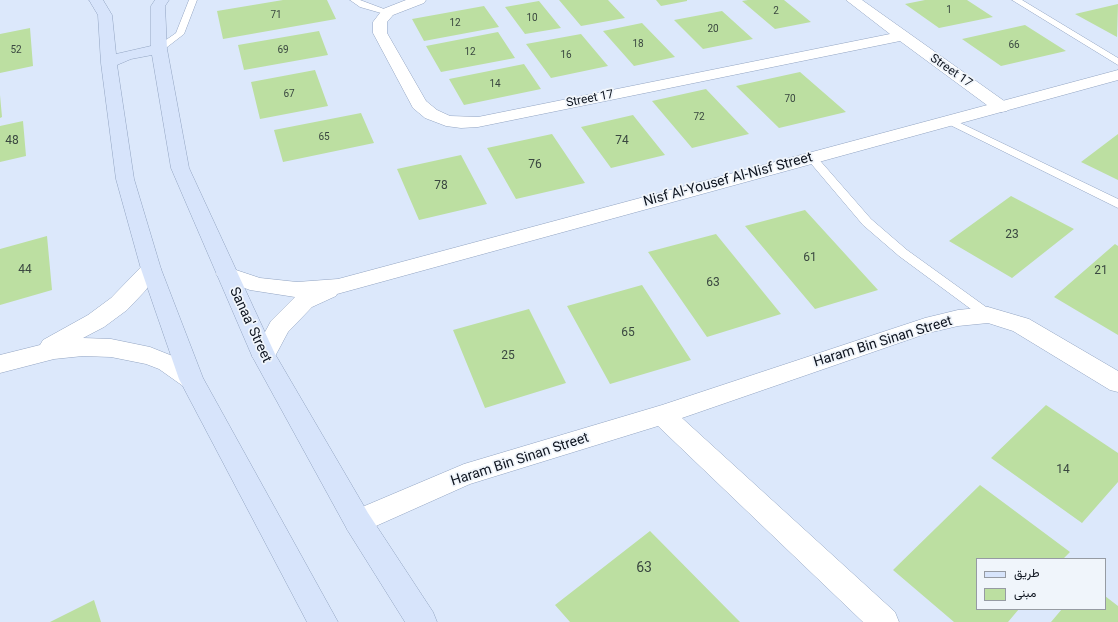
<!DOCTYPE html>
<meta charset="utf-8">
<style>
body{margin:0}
#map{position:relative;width:1118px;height:622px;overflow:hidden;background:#dce8fb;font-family:Roboto,Vazirmatn,sans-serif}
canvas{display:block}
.legend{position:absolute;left:976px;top:558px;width:130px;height:52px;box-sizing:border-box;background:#f0f5fb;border:1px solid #969ba3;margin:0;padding:5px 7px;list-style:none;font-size:12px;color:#0e141f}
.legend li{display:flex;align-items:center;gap:8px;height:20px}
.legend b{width:20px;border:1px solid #969ba3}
</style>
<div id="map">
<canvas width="1118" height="622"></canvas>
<ul class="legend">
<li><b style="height:5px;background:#d7e4fb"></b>طريق</li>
<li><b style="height:11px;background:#bcdfa1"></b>مبنى</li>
</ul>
</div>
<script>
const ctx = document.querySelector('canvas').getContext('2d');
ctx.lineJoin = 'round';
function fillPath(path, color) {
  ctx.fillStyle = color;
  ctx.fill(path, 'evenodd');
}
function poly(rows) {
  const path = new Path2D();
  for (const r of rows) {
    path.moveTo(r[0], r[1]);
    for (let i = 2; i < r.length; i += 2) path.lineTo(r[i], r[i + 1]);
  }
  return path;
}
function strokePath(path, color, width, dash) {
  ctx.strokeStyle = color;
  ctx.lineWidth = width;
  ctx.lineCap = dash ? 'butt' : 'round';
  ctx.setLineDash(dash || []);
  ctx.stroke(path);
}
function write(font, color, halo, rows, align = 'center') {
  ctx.font = font + ' Roboto,sans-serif';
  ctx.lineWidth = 3.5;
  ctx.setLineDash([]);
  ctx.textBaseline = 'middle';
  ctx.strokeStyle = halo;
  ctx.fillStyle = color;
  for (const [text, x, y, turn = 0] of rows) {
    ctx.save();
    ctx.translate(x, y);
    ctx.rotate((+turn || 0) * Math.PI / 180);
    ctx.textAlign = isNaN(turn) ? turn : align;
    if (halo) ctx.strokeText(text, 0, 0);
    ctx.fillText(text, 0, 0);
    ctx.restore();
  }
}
const building = poly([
 [283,0,327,0,336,19,223,39,217,11],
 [559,0,608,0,625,18,581,26],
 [656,0,687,0,687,1,661,6],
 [748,0,784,0,811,22,775,29,742,1],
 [925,0,967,0,993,17,939,28,905,4],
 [539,1,561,28,525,34,505,7],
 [1118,4,1117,37,1075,14],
 [484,6,499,27,424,41,412,19],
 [722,11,753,39,703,49,674,20],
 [642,23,675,57,634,66,603,31],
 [1025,25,1066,51,1001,66,962,39],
 [30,28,33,66,0,73,0,34],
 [319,31,328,55,244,70,238,45],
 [498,32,515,58,441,72,426,46],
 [581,34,608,66,551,78,526,44],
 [524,64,541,89,464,105,449,79],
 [315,70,328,106,260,119,251,82],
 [800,72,846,112,779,128,736,86],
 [706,89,749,134,692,148,652,101],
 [0,95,2,117,0,118],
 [361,113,374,143,283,162,274,130],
 [633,115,665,155,611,168,581,127],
 [23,121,26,156,0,162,0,126],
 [552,134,585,183,516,199,487,148],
 [1118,134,1118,180,1081,162],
 [461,155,487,204,419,220,397,169],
 [1011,196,1074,229,1012,278,949,241],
 [805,210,878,290,815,309,745,226],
 [716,234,781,314,707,337,648,252],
 [47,236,52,290,0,305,0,249],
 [1115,244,1118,246,1118,335,1054,297],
 [642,285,691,360,610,384,567,306],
 [529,309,566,383,485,408,453,330],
 [1046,405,1118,453,1118,482,1082,523,991,458],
 [980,485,1070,552,1063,559,977,559,977,609,1019,609,1008,622,954,622,893,570],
 [650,531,740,622,570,622,555,605],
 [1105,596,1118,606,1118,622,1051,622,1062,609,1105,609],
 [94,600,101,622,50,622]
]);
const service = poly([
 [189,0,197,0,184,34,162,51,156,51,156,47,176,33,189,0],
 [350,0,360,0,392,12,388,15,360,7,350,0],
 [1012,0,1022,0,1118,58,1118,65,1012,0],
 [950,118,1118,199,1118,208,946,123,945,121,946,119,950,118],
 [812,155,816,156,871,219,907,250,993,312,995,315,993,318,983,318,899,256,863,225,808,160,807,158,812,155]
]);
const minor = poly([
 [406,0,426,0,424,3,393,15,387,22,387,33,426,101,437,110,450,116,478,117,890,34,846,0,862,0,1007,103,1009,107,1007,111,1001,112,995,111,900,41,478,127,461,128,446,126,425,118,413,108,373,33,373,22,383,9,406,0],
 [988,307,1029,319,1118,371,1118,392,1110,390,1013,331,988,323,958,326,928,333,682,418,895,612,899,622,863,622,658,426,470,484,358,534,348,531,344,522,348,513,464,464,662,405,925,318,958,310,988,307]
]);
const tertiary = poly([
 [1118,70,1118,80,337,294,336,296,312,307,288,332,272,362,264,365,256,362,252,356,271,321,295,297,250,290,220,279,216,274,220,269,227,267,260,278,297,282,338,279,1118,70],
 [151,262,158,264,161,269,145,291,127,310,104,327,83,338,111,339,150,347,175,357,199,372,203,379,199,386,191,388,183,386,159,369,146,364,111,357,83,356,54,359,0,373,0,355,40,345,43,340,88,315,111,298,144,264,151,262]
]);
const secondary = poly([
 [89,0,103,0,112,15,116,54,151,46,151,6,155,0,169,0,165,6,167,49,189,168,275,354,368,513,433,612,437,622,405,622,348,531,252,356,171,168,152,55,131,59,117,65,134,179,161,269,203,378,338,622,307,622,179,379,141,269,116,179,101,63,98,15,89,0]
]);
const farNumbernames = [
 ["1",949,10],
 ["2",776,11],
 ["71",276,15],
 ["10",532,18],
 ["12",455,23],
 ["20",713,29],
 ["18",638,44],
 ["66",1014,45],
 ["52",16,50],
 ["69",283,50],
 ["12",470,52],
 ["16",566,55],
 ["14",495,84],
 ["67",289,94],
 ["70",790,99],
 ["72",699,117],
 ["65",324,137]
];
const farStreetnames = [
 ["Street 17",951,71,35],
 ["Street 17",590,99,-11]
];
const numberNames = [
 ["48",12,141],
 ["74",622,141],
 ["76",535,165],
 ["78",441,186],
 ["23",1012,235],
 ["61",810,258],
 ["44",25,270],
 ["21",1101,271],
 ["63",713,283],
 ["65",628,333],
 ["25",508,356],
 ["14",1063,470]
];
const streetNames = [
 ["Nisf Al-Yousef Al-Nisf Street",728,180,-15],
 ["Sanaa' Street",250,325,65],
 ["Haram Bin Sinan Street",883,342,-17],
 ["Haram Bin Sinan Street",520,460,-18]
];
const nearNumbernames = [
 ["63",644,568]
];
fillPath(building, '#bcdfa1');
strokePath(service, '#92a4c2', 1);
strokePath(minor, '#92a4c2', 1);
strokePath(tertiary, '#92a4c2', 1);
strokePath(secondary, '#92a4c2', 1);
fillPath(service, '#fff');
fillPath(minor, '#fff');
fillPath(tertiary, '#fff');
fillPath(secondary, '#d7e4fb');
write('10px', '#3a4740', null, farNumbernames);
write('12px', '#0e141f', '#f0f5fb', farStreetnames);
write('12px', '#3a4740', null, numberNames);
write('14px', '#0e141f', '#f0f5fb', streetNames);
write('14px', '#3a4740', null, nearNumbernames);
</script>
